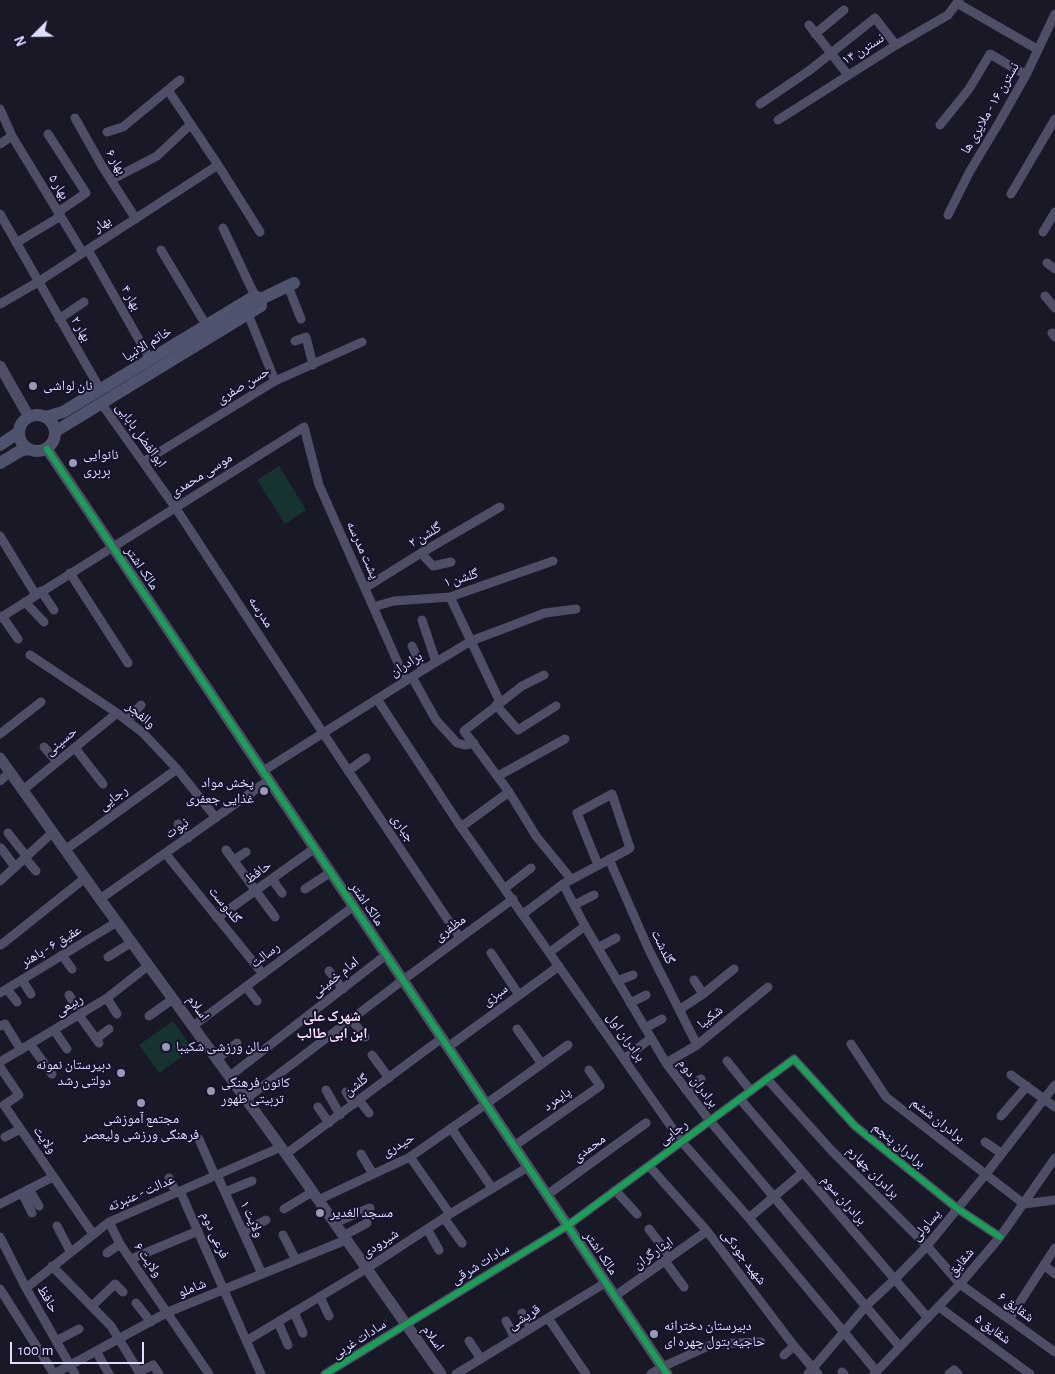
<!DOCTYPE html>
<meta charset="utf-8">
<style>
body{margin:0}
#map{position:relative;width:1055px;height:1374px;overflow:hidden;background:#191827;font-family:"Alegreya Sans",sans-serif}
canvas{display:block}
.north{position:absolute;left:10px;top:10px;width:50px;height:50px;-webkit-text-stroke:4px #14122d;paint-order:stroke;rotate:247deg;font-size:14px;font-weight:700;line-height:20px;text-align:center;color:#dfdeff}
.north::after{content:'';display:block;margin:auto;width:18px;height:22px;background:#dfdeff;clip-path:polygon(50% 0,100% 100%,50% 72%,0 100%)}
.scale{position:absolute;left:10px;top:1342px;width:134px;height:22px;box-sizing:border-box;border:2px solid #dfdeff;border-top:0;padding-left:6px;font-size:15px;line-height:18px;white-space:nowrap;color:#dfdeff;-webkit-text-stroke:4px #14122d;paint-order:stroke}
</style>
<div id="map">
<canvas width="1055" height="1374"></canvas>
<div class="north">N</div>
<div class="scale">100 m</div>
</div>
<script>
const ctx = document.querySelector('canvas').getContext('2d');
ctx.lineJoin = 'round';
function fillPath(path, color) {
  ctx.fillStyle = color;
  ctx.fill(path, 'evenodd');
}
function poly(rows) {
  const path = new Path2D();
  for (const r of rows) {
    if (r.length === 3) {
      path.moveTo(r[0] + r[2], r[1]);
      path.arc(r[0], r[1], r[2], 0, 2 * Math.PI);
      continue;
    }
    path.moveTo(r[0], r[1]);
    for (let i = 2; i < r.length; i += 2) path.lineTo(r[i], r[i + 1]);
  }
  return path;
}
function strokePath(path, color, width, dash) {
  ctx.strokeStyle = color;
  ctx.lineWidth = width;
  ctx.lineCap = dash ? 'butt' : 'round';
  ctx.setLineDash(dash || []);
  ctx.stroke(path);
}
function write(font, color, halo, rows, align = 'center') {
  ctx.font = font + ' "Alegreya Sans","Noto Naskh Arabic",sans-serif';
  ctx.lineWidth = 4;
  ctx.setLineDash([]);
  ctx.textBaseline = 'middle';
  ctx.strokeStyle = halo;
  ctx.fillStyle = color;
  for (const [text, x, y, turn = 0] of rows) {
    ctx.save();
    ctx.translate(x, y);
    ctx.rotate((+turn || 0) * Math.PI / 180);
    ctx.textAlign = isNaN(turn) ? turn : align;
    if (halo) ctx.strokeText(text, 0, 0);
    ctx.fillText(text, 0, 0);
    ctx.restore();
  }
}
const green = poly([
 [279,466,306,510,285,524,257,480],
 [173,1021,193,1049,159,1073,139,1045]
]);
const minor = poly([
 [957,3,1037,49],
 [809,25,848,75],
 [815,34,844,10],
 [168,90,218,165,260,232],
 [760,104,810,70,875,18,896,45],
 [0,109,12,136,83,253],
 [75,118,102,166,136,219],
 [778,120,896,45,948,15,959,0],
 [940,125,969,89,990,54,1026,75],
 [107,132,123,127,180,80],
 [48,134,86,193,58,212],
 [0,144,12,136],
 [111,180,157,156,191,124],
 [1011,194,1055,119],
 [0,214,100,389],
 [948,215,970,171,1000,121,1026,75,1055,14],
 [223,228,255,296],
 [1043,232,1055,212],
 [16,243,61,216],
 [88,250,150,359],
 [161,250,206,325],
 [1047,263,1055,269],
 [288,286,301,319],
 [1045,296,1055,308],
 [0,304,38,282,218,165],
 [248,314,275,381],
 [59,319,84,302],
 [1052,333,1055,337],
 [295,341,306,337,313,365],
 [101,403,175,507,323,733,460,938],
 [143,462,275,381,362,342],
 [0,536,36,595],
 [421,553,433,566,451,562],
 [70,573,128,663],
 [365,588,421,553,500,507],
 [41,591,54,610],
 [450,597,500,702],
 [25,602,44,622],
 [373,607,394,601,450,597,553,561],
 [2,616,18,639],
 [0,618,304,427,319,485,406,681],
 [422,620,436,662],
 [412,646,423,670],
 [30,655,117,713,143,733,177,769,216,818],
 [544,675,522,686,464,731,509,792,536,836,571,879],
 [412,677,436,720,457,743,465,745,474,743],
 [377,699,461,827,682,1142,749,1218,877,1372],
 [496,705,518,730,556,706],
 [127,720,141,705],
 [0,734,41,702],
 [44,747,57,762],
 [75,748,103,784],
 [263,771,423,670,471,641,545,613,576,609],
 [348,771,366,758],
 [498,776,565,739],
 [0,781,10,772],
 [23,790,117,713],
 [178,824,188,838],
 [461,827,509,792],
 [8,833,27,857],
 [1,848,15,867],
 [65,850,177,769],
 [226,850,275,917],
 [165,853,263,974],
 [25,858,36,871],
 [609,859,649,950,697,1045],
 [234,860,246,852],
 [272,879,282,893],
 [0,881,53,832],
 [563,884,585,926,666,1063,710,1121,900,1347],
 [505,888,531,868],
 [305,889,331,872],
 [100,899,269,780],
 [574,905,594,895],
 [523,914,563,884,627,850,630,848,612,794,577,813,598,865],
 [217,918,315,848],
 [1,945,85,878],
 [598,948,616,938],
 [550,952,585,926],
 [491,953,519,995],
 [62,955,72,969],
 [108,957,132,942],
 [329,971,343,989],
 [22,980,31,994],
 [694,980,703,994],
 [617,981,633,975],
 [246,987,257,1001],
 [7,989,17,1002],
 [0,993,117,922],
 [69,995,81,1014],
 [107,998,117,1014],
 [630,1003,646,995],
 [679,1010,703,994,734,969],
 [79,1015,99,1043],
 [149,1016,173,999],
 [351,1019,365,1037],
 [0,1026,5,1024,21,1050],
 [193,1026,354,906],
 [645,1028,662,1019],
 [517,1029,542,1064],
 [54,1030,67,1049],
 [96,1039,109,1029],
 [30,1044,52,1074],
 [851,1044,886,1097,1024,1204,1055,1200],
 [448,1047,559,966],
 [372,1055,389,1078],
 [217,1059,237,1043],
 [624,1059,651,1038],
 [727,1061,751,1091],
 [0,1062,107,998,149,965],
 [666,1063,697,1045,768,987],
 [0,1067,19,1095,4,1105,93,1234],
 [1011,1075,1055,1107],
 [230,1076,386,955],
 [767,1079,831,1150,927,1246,960,1284,1055,1352],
 [326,1090,340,1115],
 [686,1090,701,1079],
 [346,1092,354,1104],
 [246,1099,403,980,513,899],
 [740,1099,928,1318],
 [359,1100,369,1113],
 [318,1107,329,1123],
 [1001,1116,1027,1086],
 [451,1128,492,1188],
 [5,1137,20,1129],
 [199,1139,215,1176],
 [985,1142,1001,1153],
 [514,1146,600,1086,589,1070],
 [286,1154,442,1038],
 [361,1154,373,1174],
 [410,1157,450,1214],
 [649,1166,707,1231,794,1346,818,1374],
 [217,1175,262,1274],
 [169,1178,176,1192],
 [29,1189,39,1206],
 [615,1190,637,1214],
 [180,1191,261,1374],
 [225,1192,252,1181],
 [22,1193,32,1213],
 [547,1195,646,1123],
 [318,1200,410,1157,486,1104,568,1045],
 [0,1204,53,1177],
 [284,1209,312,1192],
 [444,1218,462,1243],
 [749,1218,802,1173],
 [109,1222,120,1244,209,1374],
 [334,1223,370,1208],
 [57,1226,70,1251],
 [427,1229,439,1250],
 [649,1229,670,1257],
 [243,1232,266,1220],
 [283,1235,296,1260],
 [343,1236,367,1223],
 [0,1237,26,1288,75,1374],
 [107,1253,120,1244],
 [131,1259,198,1231],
 [665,1261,684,1287],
 [1044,1265,1055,1274],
 [52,1266,111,1326,139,1372,153,1365,159,1374],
 [26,1288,109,1222,281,1147],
 [0,1289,54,1374],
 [615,1296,707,1231],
 [320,1297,329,1316],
 [136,1303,151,1322],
 [92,1306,115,1284,123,1292],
 [939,1307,1030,1374],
 [294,1312,303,1333],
 [522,1313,531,1328],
 [548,1318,586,1374],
 [1009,1319,1055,1248],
 [506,1321,515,1338],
 [278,1322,288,1345],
 [56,1341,79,1329],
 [246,1341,366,1269,450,1214,528,1167],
 [469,1341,481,1359],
 [96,1351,109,1374],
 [784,1355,794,1346],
 [842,1372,844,1374],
 [54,1374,168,1312,346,1240],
 [325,1374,567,1226,794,1059,855,1126,958,1209,1000,1237],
 [456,1374,605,1283],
 [651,1374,662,1367,713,1344,761,1342],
 [808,1374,866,1306,895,1279,927,1246,986,1174,1055,1085],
 [874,1374,960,1284,1000,1237,1055,1158],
 [949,1374,954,1370,958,1374]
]);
const tertiary = poly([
 [0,366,29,417],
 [47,449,667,1374],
 [0,758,100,899,286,1154,441,1374]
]);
const secondary = poly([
 [261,299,294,283],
 [37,433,18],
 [46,417,63,412,255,296,261,299],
 [56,431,261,306,261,299],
 [0,445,19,432],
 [0,463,20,451,28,449]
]);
const cycleway = poly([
 [47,449,667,1374],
 [325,1374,567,1226,794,1059,855,1126,958,1209,1000,1237]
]);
const markers = [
 [33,386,5,"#9a99b3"],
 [73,463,5,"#9a99b3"],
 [264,791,5,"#9a99b3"],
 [166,1047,5,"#9a99b3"],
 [121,1073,5,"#9a99b3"],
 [211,1091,5,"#9a99b3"],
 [141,1103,5,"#9a99b3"],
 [320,1213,5,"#9a99b3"],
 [654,1334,5,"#9a99b3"]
];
const streetNames = [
 ["نسترن ۱۴",863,49,-32],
 ["نسترن ۱۶ - ملایری ها",990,108,-60],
 ["بهار ۶",116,162,59],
 ["بهار ۵",59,187,59],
 ["بهار",102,224,-33],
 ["بهار ۴",131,298,60],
 ["بهار ۲",81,329,60],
 ["خاتم الانبیا",147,344,-31],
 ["حسن صفری",243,385,-31],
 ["ابوالفضل بابایی",141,435,54],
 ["موسی محمدی",201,475,-32],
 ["گلشن ۲",425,535,-31],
 ["پشت مدرسه",363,550,66],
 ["مالک اشتر",142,568,56],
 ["گلشن ۱",461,578,-16],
 ["مدرسه",261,612,57],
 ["برادران",406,664,-32],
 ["والفجر",141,715,40],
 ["حسینی",61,741,-39],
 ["رجایی",113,798,-36],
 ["نبوت",177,828,-35],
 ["جباری",403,828,56],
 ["حافظ",258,872,-36],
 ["مالک اشتر",367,904,56],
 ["گلدوست",225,905,51],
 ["مظفری",450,928,-36],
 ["عقیق ۶ - باهنر",51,946,-31],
 ["گلدشت",663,947,64],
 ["رسالت",265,955,-37],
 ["امام خمینی",335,977,-38],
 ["سبزی",495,995,-36],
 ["ربیعی",69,1005,-31],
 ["اسلام",198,1008,54],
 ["شکیبا",710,1017,-39],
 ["برادران اول",626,1037,55],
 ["برادران دوم",698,1083,53],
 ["گلشن",356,1085,-37],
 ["پایمرد",557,1099,-35],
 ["برادران ششم",938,1120,38],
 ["رجایی",673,1132,-36],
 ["ولایت",45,1140,55],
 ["حیدری",398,1145,-29],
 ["برادران پنجم",899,1145,39],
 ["محمدی",589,1148,-36],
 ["برادران چهارم",873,1172,45],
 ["عدالت - عنبرته",141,1193,-24],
 ["برادران سوم",844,1200,49],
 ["ولایت ۱",252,1219,65],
 ["یساولی",926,1225,-49],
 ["فرعی دوم",215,1235,66],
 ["شیرودی",380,1243,-33],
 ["مالک اشتر",601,1253,56],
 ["ایثارگران",653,1253,-35],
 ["شهید جودکی",744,1257,53],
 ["ولایت ۶",148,1260,55],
 ["شقایق",961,1262,-50],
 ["سادات شرقی",480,1264,-31],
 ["شاملو",192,1288,-22],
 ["حافظ",48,1299,60],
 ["شقایق ۶",1016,1307,36],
 ["قریشی",524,1317,-32],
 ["شقایق ۵",993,1329,36],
 ["اسلام",433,1338,54],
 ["سادات غربی",359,1339,-32]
];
const poiNames = [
 ["نان لواشی",43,386],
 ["نانوایی",83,455],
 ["بربری",83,471],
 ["پخش مواد",254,783,"right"],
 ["غذایی جعفری",254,799,"right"],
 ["سالن ورزشی شکیبا",176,1047],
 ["دبیرستان نمونه",111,1065,"right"],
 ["دولتی رشد",111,1081,"right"],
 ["کانون فرهنگی",221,1083],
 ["تربیتی ظهور",221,1099],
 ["مجتمع آموزشی",141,1119,"center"],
 ["فرهنگی ورزشی ولیعصر",141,1135,"center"],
 ["مسجد الغدیر",330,1213],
 ["دبیرستان دخترانه",664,1326],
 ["حاجیه بتول چهره ای",664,1342]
];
const neighbourhoodNames = [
 ["شهرک علی",332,1016],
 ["ابن ابی طالب",332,1033]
];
fillPath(green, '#163331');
strokePath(minor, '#4e4e67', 9);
strokePath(tertiary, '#4e4e67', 11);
strokePath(secondary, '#50536d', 12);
strokePath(cycleway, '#1a9f57', 6);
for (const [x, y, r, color] of markers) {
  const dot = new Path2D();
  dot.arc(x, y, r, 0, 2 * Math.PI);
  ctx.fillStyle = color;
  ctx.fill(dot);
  strokePath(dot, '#14122d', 2);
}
write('14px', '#dfdeff', '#14122d', streetNames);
write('14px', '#dfdeff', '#14122d', poiNames, 'left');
write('bold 15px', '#ffe0f7', '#14122d', neighbourhoodNames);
</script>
